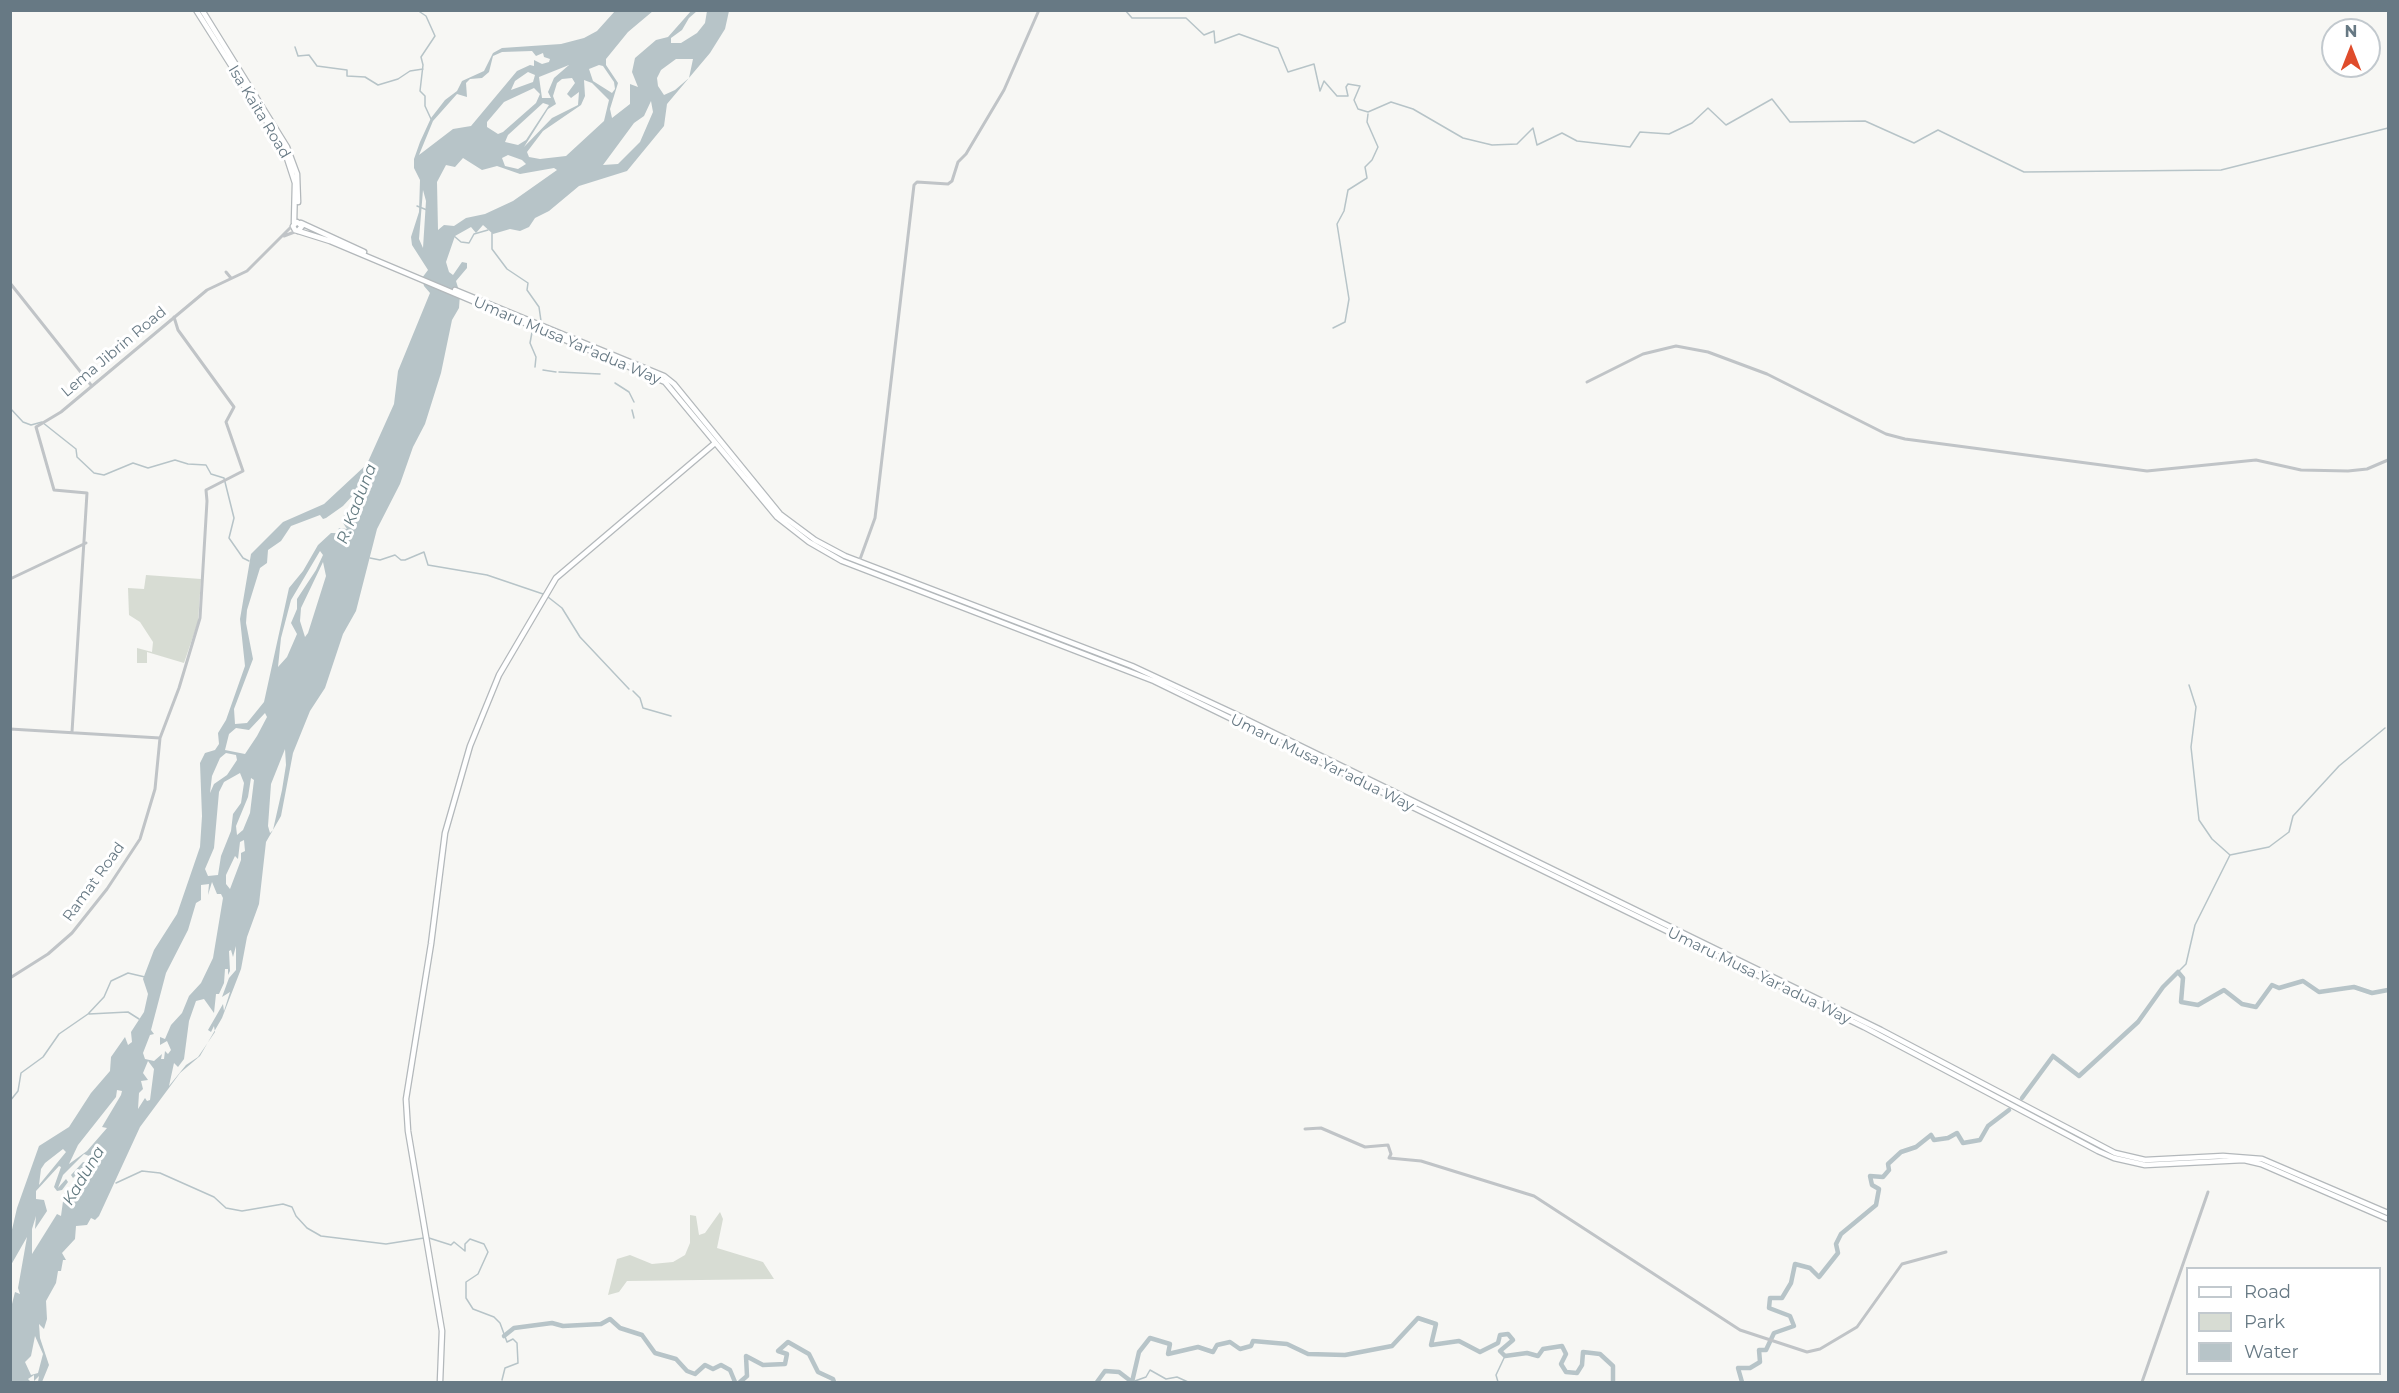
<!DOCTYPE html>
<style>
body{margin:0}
#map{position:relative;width:2399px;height:1393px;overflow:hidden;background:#f7f7f4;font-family:Montserrat,sans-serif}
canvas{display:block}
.frame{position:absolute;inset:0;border:12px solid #677984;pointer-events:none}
.legend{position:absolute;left:2186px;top:1267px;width:195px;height:108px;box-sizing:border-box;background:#fff;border:2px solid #c2c9ce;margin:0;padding:8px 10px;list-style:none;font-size:18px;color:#677984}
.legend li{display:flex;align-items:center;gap:12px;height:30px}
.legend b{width:30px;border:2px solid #c2c9ce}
.north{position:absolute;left:2321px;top:18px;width:60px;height:60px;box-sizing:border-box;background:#fff;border:2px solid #c2c9ce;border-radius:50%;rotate:0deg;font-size:16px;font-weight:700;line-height:24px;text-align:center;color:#677984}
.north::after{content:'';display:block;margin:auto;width:21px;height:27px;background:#df4c2c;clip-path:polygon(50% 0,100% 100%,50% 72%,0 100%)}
</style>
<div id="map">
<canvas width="2399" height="1393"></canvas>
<div class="frame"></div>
<ul class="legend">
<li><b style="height:8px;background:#fff"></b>Road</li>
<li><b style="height:16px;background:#d7dcd3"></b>Park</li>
<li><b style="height:16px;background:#b7c4c8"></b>Water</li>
</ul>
<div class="north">N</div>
</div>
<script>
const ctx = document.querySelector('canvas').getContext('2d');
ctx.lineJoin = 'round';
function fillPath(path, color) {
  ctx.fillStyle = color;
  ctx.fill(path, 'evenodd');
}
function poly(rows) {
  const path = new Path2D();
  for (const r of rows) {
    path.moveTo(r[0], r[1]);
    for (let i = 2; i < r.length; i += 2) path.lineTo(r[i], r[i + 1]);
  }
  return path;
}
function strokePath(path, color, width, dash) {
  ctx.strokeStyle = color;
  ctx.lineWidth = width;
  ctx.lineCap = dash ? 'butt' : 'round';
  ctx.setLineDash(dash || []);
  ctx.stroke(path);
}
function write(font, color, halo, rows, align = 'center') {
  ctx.font = font + ' Montserrat,sans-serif';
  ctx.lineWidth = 6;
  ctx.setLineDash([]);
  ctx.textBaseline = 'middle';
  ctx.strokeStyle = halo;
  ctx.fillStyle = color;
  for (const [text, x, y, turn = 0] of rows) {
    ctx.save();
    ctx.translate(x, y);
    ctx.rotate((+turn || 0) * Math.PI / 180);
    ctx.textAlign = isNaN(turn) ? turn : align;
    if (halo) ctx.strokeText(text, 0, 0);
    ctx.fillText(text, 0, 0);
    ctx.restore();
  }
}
const green = poly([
 [146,575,201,579,198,622,184,663,147,652,147,663,137,663,137,648,152,652,153,642,140,622,129,615,128,588,144,589],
 [720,1212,723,1219,717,1248,763,1262,774,1279,627,1281,619,1292,608,1295,617,1259,630,1255,652,1264,673,1262,685,1255,690,1243,690,1215,696,1216,699,1235,705,1233]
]);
const water = poly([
 [615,11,653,11,628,32,606,59,606,65,618,83,610,109,612,118,630,104,630,84,638,87,632,72,635,58,656,40,668,37,691,11,697,11,689,18,682,30,671,38,671,43,681,43,697,33,705,23,707,11,729,11,725,29,710,53,667,104,664,126,627,171,579,186,549,211,535,218,529,227,520,231,510,229,493,234,483,225,476,233,471,227,455,236,446,262,449,272,453,275,462,262,467,263,467,268,456,281,460,294,459,308,452,320,441,373,425,424,413,447,400,484,377,529,356,611,343,634,325,688,310,711,293,753,281,816,266,842,259,904,247,937,241,969,222,1018,200,1056,180,1073,140,1127,99,1216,95,1220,91,1218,87,1225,76,1226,75,1239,62,1253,66,1260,63,1260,61,1271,58,1271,56,1283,46,1301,47,1319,44,1329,39,1324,40,1338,49,1365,42,1382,38,1382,39,1376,34,1381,34,1375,28,1379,31,1382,12,1382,11,1308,15,1292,20,1294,18,1288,27,1237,11,1265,11,1234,17,1208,39,1146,69,1127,91,1093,110,1071,111,1057,125,1037,128,1045,132,1042,131,1032,144,1012,148,994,143,979,154,950,177,914,200,847,202,816,200,763,205,753,215,750,219,744,218,733,226,720,245,666,240,619,251,554,283,522,324,504,367,464,394,404,398,371,430,293,424,286,422,278,428,270,412,245,411,237,419,212,420,180,414,168,414,159,420,142,431,118,445,100,457,91,462,81,484,71,493,53,502,48,561,44,584,38,597,31],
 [532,51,536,56,543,53,544,57,550,59,549,62,542,64,534,60,534,66,530,65,517,71,471,126,453,129,419,155,433,121,457,94,467,97,466,83,470,79,482,78,489,72,493,56,502,52],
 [676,59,693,59,689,78,675,90,664,95,658,86,657,78,661,70],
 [569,65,554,78,548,92,551,98,542,98,539,77],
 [599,65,603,66,614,82,615,89,612,93,593,81,589,69],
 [528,72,535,75,533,82,511,90,515,81],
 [572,78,575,83,567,94,571,98,579,92,578,105,552,118,524,147,548,109,556,104,553,96,557,83,562,79],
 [584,80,592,83,609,100,604,121,566,156,540,159,529,157,527,152,543,131,581,105,585,96],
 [534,88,540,94,536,103,503,132,498,134,487,127,487,122,504,102],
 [651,101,653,112,640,142,618,164,603,165,634,123,644,116],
 [543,103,549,105,526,140,518,145,505,142,508,135],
 [508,155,522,160,526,164,518,169,505,166,502,158],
 [463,158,482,170,497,166,520,174,554,168,557,170,513,201,485,214,466,218,454,226,444,225,438,230,437,182,446,165,455,167],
 [423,190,426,201,423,248,419,239],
 [354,494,355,499,341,520,347,529,339,528,337,533,331,533,318,545,303,571,289,588,264,702,247,723,235,724,234,709,253,659,246,623,247,610,260,568,267,563,268,550,281,541,291,526,320,515,323,519,326,518,343,506],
 [320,551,323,555,316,570,297,599,297,609,291,623,297,634,287,657,278,667,281,638,291,600],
 [323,562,326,576,308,633,305,637,300,621,301,608],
 [265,713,267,717,257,736,245,754,225,750,229,734,236,728,249,730],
 [285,749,286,765,282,790,273,830,270,833,268,826,271,784],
 [226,753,236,755,237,760,227,775,214,784,210,793,212,776,220,758],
 [240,773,244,783,241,803,233,814,231,831,221,856,218,875,208,876,205,869,214,848,219,792,224,782],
 [251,778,254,780,250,813,243,830,237,835,236,826,248,797],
 [244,840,245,851,241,853,241,860,230,889,226,884,226,875,235,856,238,859,240,842],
 [212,882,217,894,221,894,223,898,213,958,201,983,189,996,182,1013,171,1025,165,1039,160,1037,160,1045,167,1041,171,1050,168,1054,165,1051,164,1059,161,1059,162,1054,154,1061,145,1059,143,1053,150,1035,154,1034,151,1030,166,973,188,930,196,903,201,900,201,885,209,884,208,895],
 [236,946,236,970,229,978,222,997,230,992,224,1011,223,1004,208,1030,211,1032,214,1026,215,1032,198,1057,186,1065,169,1086,174,1063,178,1067,184,1059,189,1021,196,1001,204,999,214,1013,216,994,219,994,224,983,225,969,228,969,228,975,230,971,229,951,231,950,233,957],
 [148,1061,154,1069,150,1100,147,1101,145,1098,138,1109,139,1093,143,1089,141,1081,148,1080,143,1073],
 [117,1090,122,1091,121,1095,102,1127,107,1128,87,1151,69,1164,78,1145,116,1097],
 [63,1149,66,1152,39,1185,41,1169,45,1163],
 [84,1154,89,1156,87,1163,83,1162,71,1175,73,1178,78,1173,82,1174,64,1194,61,1216,57,1214,32,1254,32,1229,36,1216,35,1229,47,1211,44,1200,36,1199,36,1191,59,1166,61,1167,54,1187,57,1191,62,1190,68,1182,66,1179,58,1188,63,1175],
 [35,1336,43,1354,38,1373,31,1375,25,1362,31,1356]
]);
const stream = poly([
 [417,10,426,16,435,36,421,57,423,65,420,91,425,96,425,106,431,119],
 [1125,10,1132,18,1186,18,1204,35,1214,31,1215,43,1239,34,1278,48,1288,72,1314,64,1320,91,1324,81,1337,96,1348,96,1346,87,1348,84,1360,86,1354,100,1358,109,1368,112,1391,102,1413,109,1463,138,1492,145,1517,144,1533,128,1537,145,1562,133,1577,141,1630,147,1640,132,1669,134,1692,123,1708,108,1726,125,1772,99,1790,122,1865,121,1914,143,1938,130,2024,172,2221,170,2388,128],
 [295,47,298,56,309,55,317,66,347,70,347,76,365,77,378,85,398,79,410,71,423,69],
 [417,206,427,210],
 [492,233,492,249,507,269,528,283,527,290,539,307,541,321,537,322],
 [454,236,461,242,469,243,474,234,488,230],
 [533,327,530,343,536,357,535,367],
 [1333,328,1345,322,1349,299,1337,224,1344,211,1348,190,1367,178,1365,167,1372,160,1378,147,1367,122,1368,114],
 [543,370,556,372],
 [559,372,600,374],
 [615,383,629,392,634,402],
 [10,408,23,422,31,425,42,422,52,430,76,449,77,457,94,473,104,475,133,463,148,468,175,460,188,464,206,465,211,474,224,478,234,518,229,538,243,558,249,561],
 [632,410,634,418],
 [370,558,380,560,395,555,401,560,405,560,424,552,428,565,487,575,543,594],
 [548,597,562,608,580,637,629,689],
 [2189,685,2196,707,2191,747,2199,820,2212,839,2230,855],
 [633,691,640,698,643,708,671,716],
 [2178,972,2186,964,2195,925,2230,855,2269,847,2289,832,2293,816,2339,766,2385,728],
 [89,1014,128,1012,139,1019],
 [10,1101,18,1091,21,1073,43,1057,59,1034,88,1014,104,997,111,981,128,973,145,977],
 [116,1183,142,1171,160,1173,214,1197,226,1208,242,1211,283,1204,292,1207,296,1216,307,1228,321,1236,386,1244,424,1238],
 [429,1238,451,1245,454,1242,465,1251,465,1244,470,1239,484,1244,488,1252,478,1274,466,1282,466,1298,473,1309,494,1317,500,1323,507,1342,513,1339,517,1343,518,1363,505,1368,502,1380],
 [1132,1382,1146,1377,1150,1370,1166,1379,1177,1377,1188,1382],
 [1498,1382,1496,1375,1505,1356]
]);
const river = poly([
 [2022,1098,2053,1056,2079,1076,2138,1022,2163,987,2178,972,2183,978,2181,1002,2198,1005,2224,990,2242,1004,2256,1007,2272,985,2279,988,2303,981,2319,992,2354,987,2372,993,2388,990],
 [504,1336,514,1328,552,1323,563,1326,601,1324,610,1319,620,1328,642,1335,655,1353,676,1359,687,1371,695,1374,705,1365,713,1369,721,1365,730,1370,735,1382],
 [740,1382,747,1376,746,1356,763,1365,785,1364,787,1354,778,1351,788,1342,809,1354,818,1372,833,1379,834,1382],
 [1097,1382,1105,1371,1119,1372,1132,1382,1139,1352,1150,1338,1170,1344,1168,1354,1198,1347,1213,1352,1217,1345,1230,1342,1240,1349,1251,1346,1253,1341,1287,1344,1308,1354,1345,1355,1392,1346,1418,1318,1436,1324,1431,1345,1459,1341,1480,1352,1498,1343,1500,1335,1508,1334,1513,1340,1500,1351,1505,1356,1527,1353,1538,1356,1543,1349,1562,1346,1566,1354,1561,1364,1566,1372,1577,1373,1582,1365,1583,1352,1600,1354,1613,1366,1613,1382],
 [1742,1382,1738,1368,1750,1368,1760,1362,1759,1350,1766,1350,1774,1333,1794,1326,1790,1316,1769,1308,1770,1298,1782,1298,1791,1283,1795,1264,1810,1268,1819,1277,1838,1253,1836,1244,1841,1234,1876,1205,1879,1189,1872,1185,1870,1176,1883,1177,1889,1170,1888,1164,1901,1152,1916,1147,1931,1135,1934,1140,1948,1138,1957,1133,1963,1143,1980,1140,1988,1126,2009,1110]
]);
const minor = poly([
 [284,236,297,231],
 [226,272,231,278],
 [10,283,91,385],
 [1587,382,1643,354,1676,346,1708,352,1767,374,1886,434,1905,439,2147,471,2256,460,2301,470,2348,471,2367,469,2388,460],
 [859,562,875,518,914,185,917,182,948,184,952,181,958,162,966,154,1004,90,1039,10],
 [10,579,86,543],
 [10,729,160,738],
 [72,732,87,493,54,490,36,427,61,412,207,290,247,271,293,225],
 [10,978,48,954,72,933,107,889,140,839,155,789,160,738,179,688,200,618,207,501,206,490,243,471,226,422,234,407,178,330,174,317],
 [1305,1129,1321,1128,1365,1147,1388,1145,1391,1154,1389,1158,1421,1161,1534,1196,1740,1330,1807,1352,1820,1349,1857,1327,1902,1264,1946,1252],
 [2142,1382,2208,1192]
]);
const major = poly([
 [196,10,284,149,295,183,294,223],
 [202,10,287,147,297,174,298,202],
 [301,223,364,252],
 [298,231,302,226,297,222,293,226,295,230,330,241,665,382,777,517,809,542,842,561,1154,681,1864,1027,2098,1151,2114,1158,2145,1165,2244,1160,2261,1164,2388,1219],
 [455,290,664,376,674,384,780,514,815,540,845,556,1132,666,1235,714,1881,1030,2115,1153,2145,1160,2223,1156,2262,1159,2388,1213],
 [440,1382,442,1331,408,1131,406,1099,431,944,445,833,470,746,499,675,556,578,715,443]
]);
const streetNames = [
 ["Isa Kaita Road",259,112,59],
 ["Umaru Musa Yar'adua Way",567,341,23],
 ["Lema Jibrin Road",114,352,-40],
 ["Umaru Musa Yar'adua Way",1322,763,26],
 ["Ramat Road",94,882,-54],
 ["Umaru Musa Yar'adua Way",1759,976,26]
];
const waterNames = [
 ["R. Kaduna",357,504,-69],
 ["Kaduna",84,1176,-59]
];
fillPath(green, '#d7dcd3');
fillPath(water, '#b7c4c8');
strokePath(stream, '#b7c4c8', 1.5);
strokePath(river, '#b7c4c8', 4.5);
strokePath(major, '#b3b8bb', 7);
strokePath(minor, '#c0c4c7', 3);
strokePath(major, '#fff', 4.5);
write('15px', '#677984', '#fff', streetNames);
write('italic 16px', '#637a80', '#fff', waterNames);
</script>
